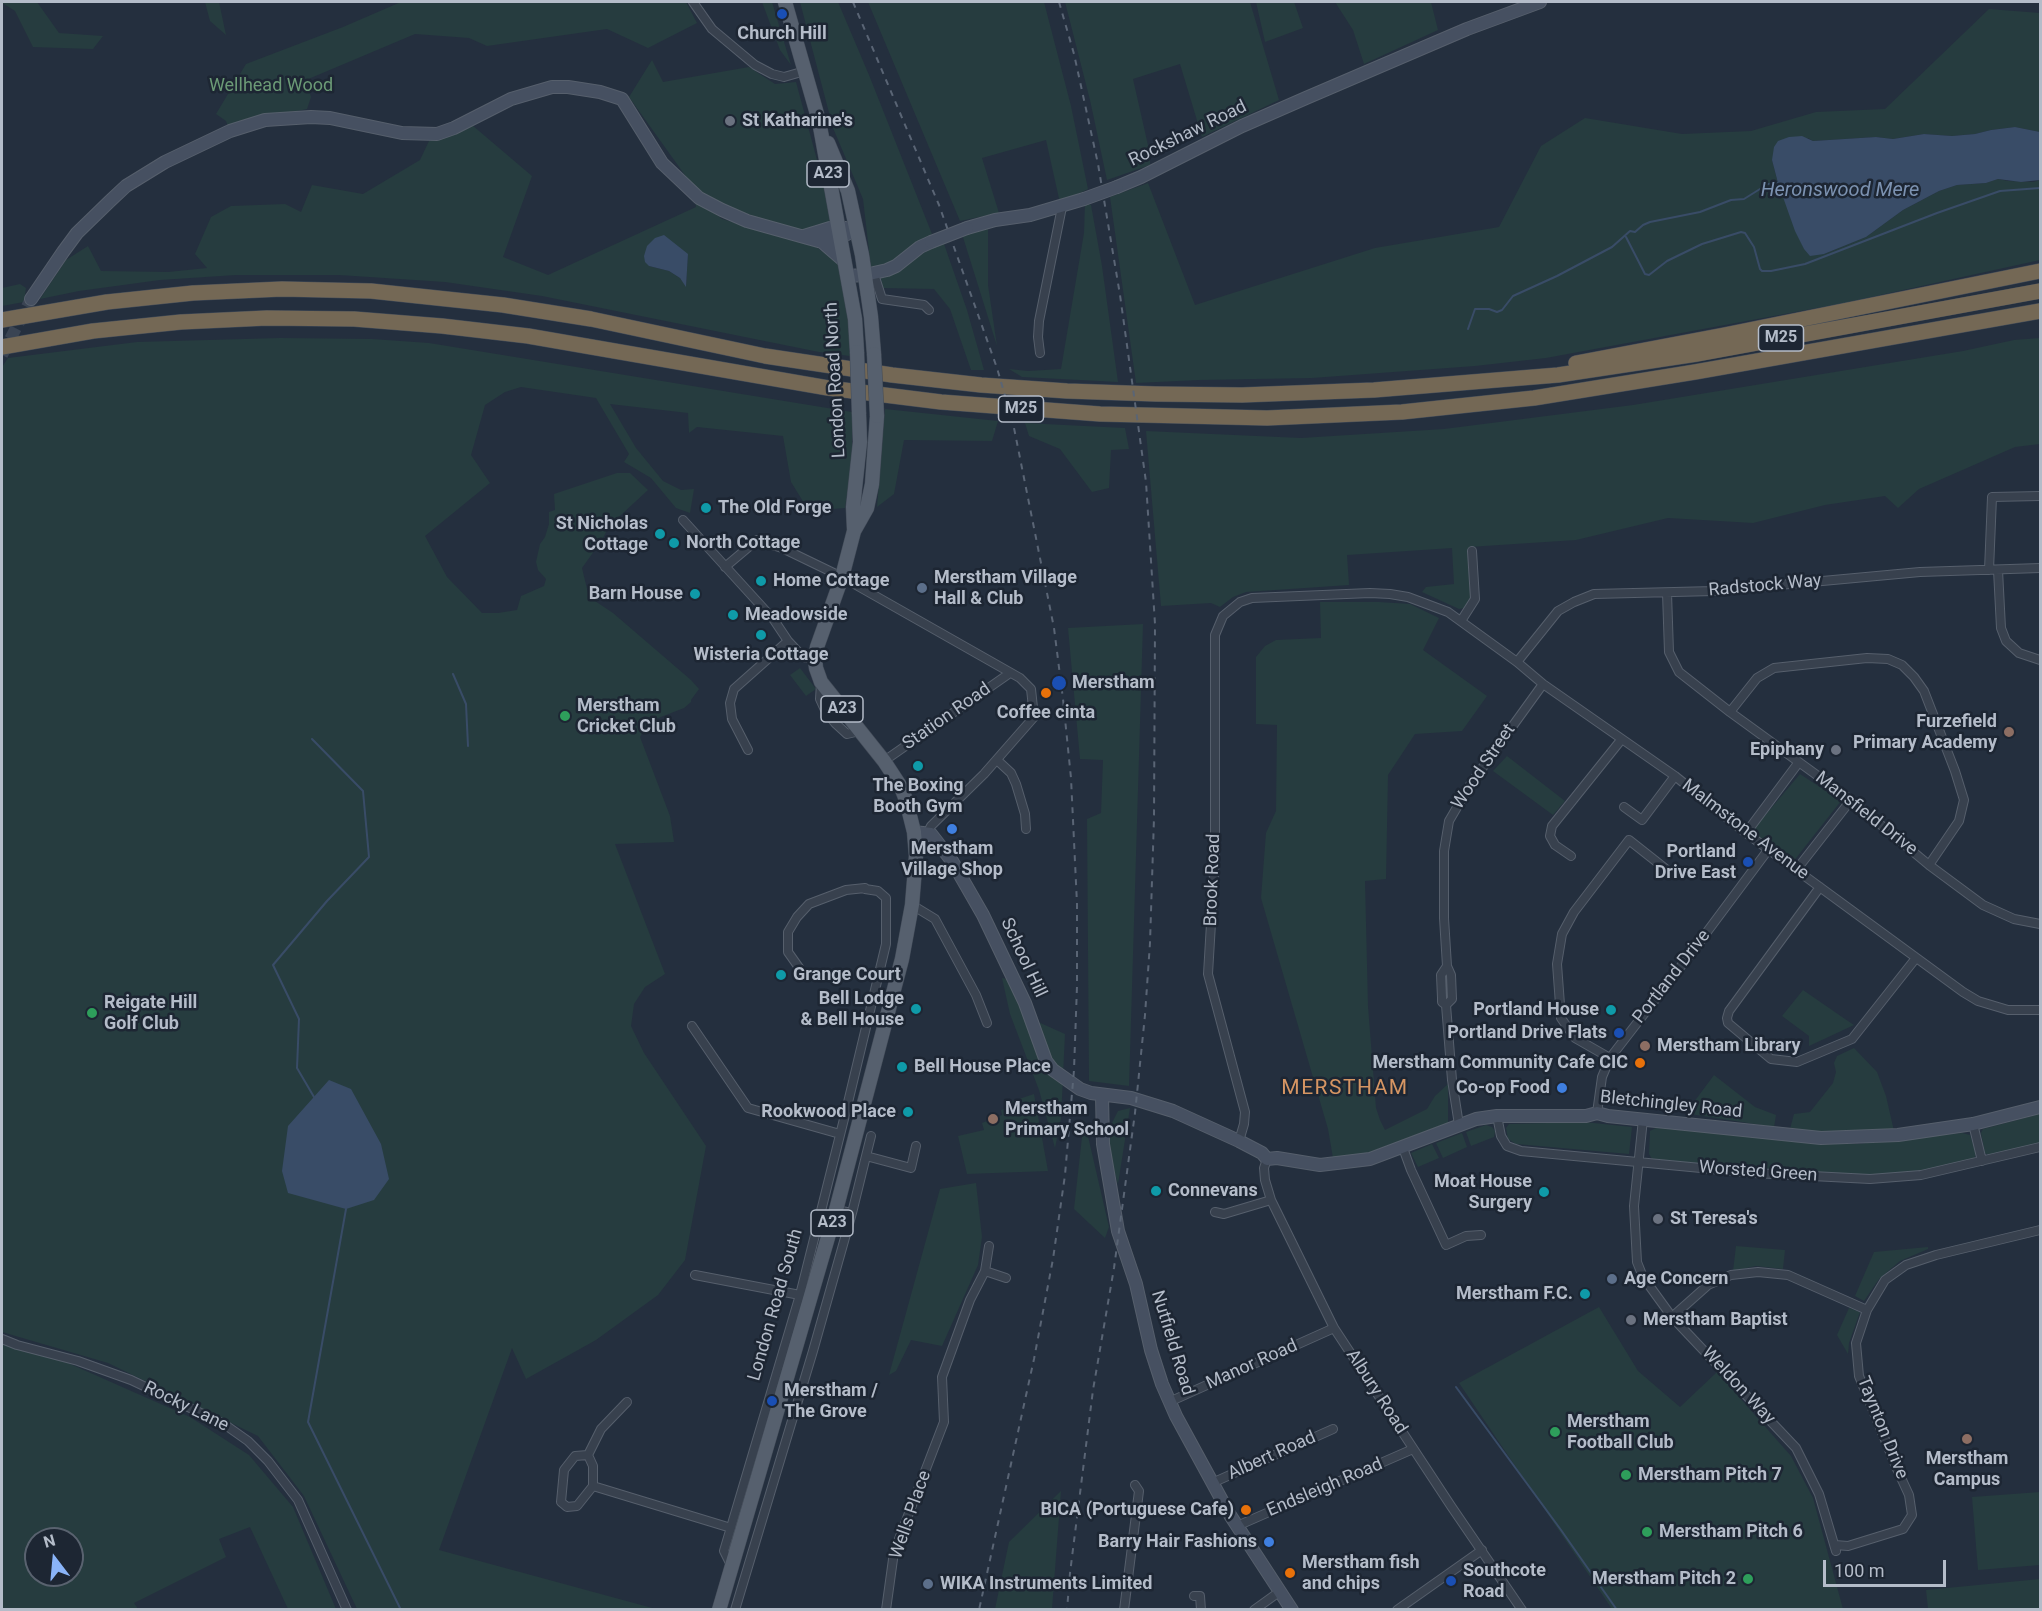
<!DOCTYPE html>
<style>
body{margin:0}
#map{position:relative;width:2042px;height:1611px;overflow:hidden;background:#242f3e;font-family:Roboto,sans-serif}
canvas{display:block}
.frame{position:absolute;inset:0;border:3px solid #b4bcc9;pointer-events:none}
.north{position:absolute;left:24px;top:1527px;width:60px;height:60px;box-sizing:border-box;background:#1d2633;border:2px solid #59626f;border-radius:50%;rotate:344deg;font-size:16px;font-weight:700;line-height:24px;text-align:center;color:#b4bcc9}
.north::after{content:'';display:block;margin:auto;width:21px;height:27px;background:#8ab4f8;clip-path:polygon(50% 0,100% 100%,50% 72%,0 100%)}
.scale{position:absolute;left:1823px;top:1560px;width:123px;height:27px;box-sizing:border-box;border:3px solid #b4bcc9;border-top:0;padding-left:8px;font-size:18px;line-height:21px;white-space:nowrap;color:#b4bcc9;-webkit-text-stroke:4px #1d2633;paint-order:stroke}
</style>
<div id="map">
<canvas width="2042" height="1611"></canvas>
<div class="frame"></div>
<div class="north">N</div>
<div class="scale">100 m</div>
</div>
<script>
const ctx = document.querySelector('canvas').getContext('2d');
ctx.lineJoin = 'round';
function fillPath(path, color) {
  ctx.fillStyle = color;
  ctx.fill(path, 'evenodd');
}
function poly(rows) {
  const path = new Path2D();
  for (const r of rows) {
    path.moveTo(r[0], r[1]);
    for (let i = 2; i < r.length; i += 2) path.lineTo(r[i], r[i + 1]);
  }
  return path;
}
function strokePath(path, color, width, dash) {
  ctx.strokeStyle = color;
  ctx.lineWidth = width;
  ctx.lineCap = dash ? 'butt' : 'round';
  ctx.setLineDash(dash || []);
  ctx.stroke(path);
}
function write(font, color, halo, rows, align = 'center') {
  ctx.font = font + ' Roboto,sans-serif';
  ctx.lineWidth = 5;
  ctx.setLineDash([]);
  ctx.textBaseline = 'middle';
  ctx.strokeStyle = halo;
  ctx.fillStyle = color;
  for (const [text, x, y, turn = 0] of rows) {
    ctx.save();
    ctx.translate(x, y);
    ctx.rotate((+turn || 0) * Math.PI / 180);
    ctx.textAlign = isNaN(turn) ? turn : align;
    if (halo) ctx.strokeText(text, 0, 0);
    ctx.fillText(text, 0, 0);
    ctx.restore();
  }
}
const green = poly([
 [2,2,37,2,59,33,103,36,93,49,33,47,15,11,4,4,2,4],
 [205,2,219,2,226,35,210,21],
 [401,2,686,2,697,23,648,48,607,29,487,46,469,38,415,34,306,80,311,97,307,109,248,121,230,131,226,121,216,114,246,64,343,27],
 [762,2,772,2,791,65,780,50],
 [800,2,838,2,869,75,932,234,903,252,890,263,871,268,863,199,833,128],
 [868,2,1044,2,1071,106,1088,189,1060,203,1046,140,982,158,999,213,960,221],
 [1065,2,1250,2,1279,100,1202,137,1180,64,1133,79,1150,154,1150,165,1107,180,1090,100],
 [1256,2,1294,2,1303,28,1265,42],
 [1335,2,1431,2,1438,30,1364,64,1353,30],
 [1989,9,2040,13,2040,132,2015,127,1991,130,1975,134,1952,136,1924,134,1893,139,1876,137,1813,141,1808,138,1772,160,1778,183,1804,249,1824,254,1866,237,1903,210,1939,191,1957,185,1986,183,1998,179,2008,181,2033,182,2040,180,2040,260,1844,303,1546,358,1475,366,1312,378,1199,380,1136,383,1110,197,1148,183,1195,305,1375,248,1499,227,1541,146,1585,118,1682,134,1751,131,1816,112,1885,109],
 [652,60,663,82,749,67,775,84,796,82,834,223,816,225,801,231,726,211,692,185,629,97],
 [472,125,532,176,503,257,548,275,696,207,695,198,722,219,816,247,840,263,848,316,850,356,819,352,542,296,445,282,339,275,236,275,160,280,79,291,40,299,66,260,88,246,101,271,168,272,207,268,195,254,211,217,231,206,285,204,301,212,312,185,363,194,420,160,429,141],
 [688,254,686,286,680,278,669,271,649,266],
 [1085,202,1091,205,1102,266,1118,382,1022,377,1009,369,1028,371,1061,369,1084,233],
 [988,228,988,285,997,346,962,234],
 [943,241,967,310,984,370,971,370,950,309,934,289,882,288,881,277,900,271,934,245],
 [20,284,26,288,24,302,2,306,2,288],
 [280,338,372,339,429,343,852,412,852,460,845,508,809,511,791,482,783,436,697,427,689,433,688,413,610,404,636,448,663,481,681,490,694,489,690,513,676,508,651,478,624,462,629,454,596,398,521,387,505,392,485,405,471,455,490,483,425,536,447,577,482,613,498,613,517,610,521,596,544,586,546,579,538,570,536,562,540,544,545,537,549,524,549,512,555,510,554,494,617,473,630,473,648,490,609,526,602,540,582,568,589,597,613,613,691,680,699,689,691,700,691,702,684,708,648,722,640,737,670,816,674,842,615,844,665,974,645,987,634,1004,631,1026,644,1053,706,1146,685,1260,658,1295,596,1340,526,1379,512,1348,439,1550,656,1609,357,1609,304,1496,258,1436,108,1363,2,1332,2,367,8,358,137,342],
 [2040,338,2040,444,2015,447,1919,489,1898,508,1885,496,1825,505,1753,523,1668,518,1576,540,1469,547,1471,598,1464,608,1459,609,1422,592,1426,587,1454,584,1452,548,1347,555,1349,585,1246,592,1233,597,1220,607,1211,603,1161,606,1146,431,1301,438,1444,429,1633,405,1963,351,2014,340],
 [885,409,998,421,992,441,904,440,894,494,877,507],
 [1025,423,1125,428,1129,449,1111,450,1109,488,1092,492,1060,449,1029,436],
 [1320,602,1379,602,1410,604,1439,618,1423,650,1487,696,1462,731,1415,734,1388,775,1386,879,1365,881,1368,1006,1376,1108,1380,1120,1385,1130,1427,1109,1435,1096,1448,1084,1448,1123,1362,1155,1333,1158,1328,1129,1261,898,1266,833,1276,811,1277,725,1256,724,1256,657,1265,646,1276,640,1321,638],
 [1143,624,1130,1054,1129,1086,1089,1081,1087,819,1101,813,1103,760,1080,759,1068,628],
 [800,668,816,689,806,696,790,675],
 [1507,756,1565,801,1553,815,1493,771],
 [1800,774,1841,801,1793,862,1751,832],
 [1002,978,1007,979,1036,1021,1065,1034,1061,1119,1055,1148,1039,1090,1010,1014],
 [1803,990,1845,1019,1854,1025,1809,1046,1809,1036,1782,1016],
 [1854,1048,1877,1072,1886,1096,1894,1131,1818,1133,1790,1129,1794,1114,1810,1112,1833,1083,1836,1072,1834,1063,1837,1056],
 [1714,1075,1755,1107,1776,1115,1774,1127,1690,1114,1691,1106],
 [1034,1094,1048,1171,967,1174,958,1136,984,1130,982,1123,1002,1115,1001,1110,1012,1106,1010,1102],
 [1130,1108,1118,1184,1108,1150,1108,1131,1118,1111],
 [2040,1114,2040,1143,1990,1156,1985,1153,1981,1133,1983,1129],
 [1084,1119,1109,1227,1105,1238,1074,1209],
 [1584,1122,1632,1127,1629,1154,1516,1144,1508,1139,1506,1128,1509,1124],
 [1486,1125,1492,1127,1495,1131,1494,1137,1471,1146,1466,1132],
 [1658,1127,1807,1142,1858,1144,1962,1133,1970,1135,1976,1154,1973,1160,1921,1171,1868,1177,1841,1177,1652,1159,1649,1154,1650,1131],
 [1462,1133,1467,1147,1443,1158,1436,1143],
 [1432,1144,1439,1158,1418,1167,1411,1153],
 [976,1183,982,1237,978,1265,942,1346,911,1340,896,1371,889,1375,940,1189],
 [1736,1246,1785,1250,1783,1269,1756,1266,1733,1271],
 [1928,1247,1928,1249,1900,1261,1879,1279,1864,1301,1855,1296,1874,1252],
 [1599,1307,1638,1371,1680,1407,1717,1372,1791,1456,1813,1498,1843,1609,1612,1609,1459,1383],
 [1849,1308,1860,1312,1849,1343,1848,1354,1837,1335],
 [2,1343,68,1363,190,1417,249,1455,293,1507,336,1609,288,1609,250,1527,219,1539,226,1557,134,1603,138,1609,2,1609],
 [36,1539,72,1539,72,1575,36,1575],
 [1061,1491,1052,1609,995,1609,1009,1542],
 [2040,1492,2040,1565,1978,1570,1972,1497],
 [2040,1579,2040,1609,1928,1609,1926,1590]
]);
const water = poly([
 [2015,127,2040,132,2040,180,2021,182,1998,179,1986,183,1957,185,1939,191,1903,210,1866,237,1824,254,1810,256,1804,249,1795,231,1778,183,1772,160,1774,147,1778,141,1789,137,1802,136,1813,141,1876,137,1893,139,1924,134,1952,136,1975,134,1991,130],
 [664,235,688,254,686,287,680,278,669,271,649,266,645,262,644,256,647,246,655,238],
 [329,1080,351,1089,381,1144,389,1179,374,1200,346,1209,288,1193,282,1171,288,1126]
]);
const stream = poly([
 [1626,237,1645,274,1649,275,1667,261,1702,244,1741,232,1745,233,1754,247,1760,269,1762,271,1771,271,1805,264,1937,213,2000,191,2040,188],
 [1468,329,1475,309,1489,309,1497,312,1502,310,1513,296,1557,276,1612,247,1630,231,1635,232,1643,225,1650,222,1700,212,1731,200,1744,199,1768,184,1778,183],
 [453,674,466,704,468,746],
 [312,739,363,791,369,857,327,901,273,965,299,1019,297,1068,314,1097],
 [346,1209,308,1422,401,1610],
 [1456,1387,1561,1530,1617,1610]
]);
const secondaryTunnel = poly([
 [2,355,31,299]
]);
const street = poly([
 [693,2,712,29,755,65,772,74,784,77,805,71],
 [874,274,882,299,924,305,929,310],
 [1040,353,1038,337,1039,321,1062,207],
 [683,520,774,620,788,641,803,657,815,659],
 [725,567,757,540,782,548,842,577,1020,678,1031,689,1034,717,984,774,931,826,928,832],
 [1989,570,1992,497,2040,496],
 [1998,570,2001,628,2006,641,2019,653,2040,660],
 [1667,593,1669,652,1679,672,1730,712,1851,800,1929,865,1983,905,2014,919,2040,924],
 [1461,621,1475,599,1472,551],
 [1517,662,1558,611,1574,602,1594,594,1714,591,1920,572,2040,568],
 [821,683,820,699,825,710,835,723,847,734,860,731],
 [1730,712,1757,678,1774,668,1867,658,1888,659,1902,665,1914,677,1924,691,1955,771,1964,800,1959,821,1929,865],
 [748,750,732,719,730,703,734,689,788,641],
 [997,760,1011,773,1016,784,1025,814,1026,829],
 [884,761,1010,673],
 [1624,807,1642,820,1675,776],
 [1746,833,1799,762],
 [1571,856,1555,845,1550,836,1552,826,1621,740],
 [1797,869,1851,800],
 [1820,887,1729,1011,1727,1018,1728,1023,1771,1059,1797,1062,1852,1039,1916,958],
 [912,905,935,919,976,995,987,1023],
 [1447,966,1441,975,1442,998,1442,1002,1446,1005,1452,1080,1459,1125],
 [800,969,788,952,788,932,797,917,809,904,846,890,865,888],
 [1446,1005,1452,999,1451,975,1447,966,1444,918,1444,851,1449,821,1470,785,1543,684],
 [692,1026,748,1108,840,1134],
 [1610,1058,1575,1038,1561,1018,1557,964,1562,934,1574,912,1629,840,1667,870],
 [1597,1113,1602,1077,1610,1058,1695,948,1768,850],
 [1497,1116,1501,1136,1507,1146,1521,1151,1754,1173,1870,1179,1921,1175,2040,1147],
 [1643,1119,1634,1206,1637,1262,1643,1277,1672,1317,1796,1448,1819,1494,1836,1551],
 [1973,1124,1982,1161],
 [1239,1141,1244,1124,1245,1112,1208,974,1215,856,1215,635,1223,616,1240,602,1252,598,1370,593,1390,594,1408,597,1448,612,1517,662,1543,684,1675,776,1746,833,1963,992,1978,1001,2008,1010,2040,1010],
 [1403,1148,1411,1170,1446,1245,1466,1236,1481,1235],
 [866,1156,871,1136],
 [1267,1159,1264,1168,1265,1180,1271,1200,1334,1328,1451,1506,1522,1610],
 [1215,1212,1224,1214,1271,1200],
 [852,1213,866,1156,911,1168,916,1146],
 [985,1271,1006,1278],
 [695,1275,800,1295],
 [1672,1317,1708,1285,1731,1275,1758,1272,1788,1275,1867,1310],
 [2,1339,17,1345,78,1361,131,1380,224,1424,248,1441,268,1461,298,1500,347,1610],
 [1169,1402,1334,1328],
 [588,1455,601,1429,627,1402],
 [1212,1483,1333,1429],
 [593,1486,577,1506,567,1507,561,1502,564,1470,575,1456,588,1455,593,1466,593,1486,731,1528],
 [1237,1526,1413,1449],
 [1835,1545,1848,1546,1903,1529,1912,1515,1909,1495,1897,1469,1859,1376,1856,1343,1867,1310,1885,1280,1906,1265,1936,1255,2040,1230],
 [732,1567,724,1551,800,1295,845,1115,886,944,886,898,878,891,865,889],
 [1194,1596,1200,1596,1201,1610],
 [735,1610,813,1351,852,1213,836,1210],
 [886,1610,894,1552,944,1422,942,1377,970,1300,985,1271,989,1246],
 [1124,1610,1139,1491,1135,1485],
 [1254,1610,1279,1592],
 [1397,1610,1482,1550]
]);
const secondary = poly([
 [1117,187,1141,177,1242,126,1306,98,1467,29,1540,2],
 [967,228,995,220,1030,215,1084,199],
 [804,236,830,228,846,228],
 [822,242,844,261],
 [847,276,865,275,887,270,896,266,920,247,931,242],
 [31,299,63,252,77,233,110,201,126,186,165,162,230,131,265,120,311,117,330,118,402,133,437,134,454,128,511,99,552,87,568,87,600,92,622,99,662,163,699,198,722,210,747,221,822,242,840,238,856,229],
 [914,832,931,834,952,861,983,915,1025,1003,1046,1061,1053,1070,1080,1089,1091,1093,1131,1098,1173,1111,1239,1141,1262,1153,1267,1159,1277,1158,1320,1165,1370,1159,1476,1119,1497,1116,1586,1116,1597,1113,1608,1116,1821,1138,1898,1135,1973,1124,2040,1107],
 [1102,1095,1103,1144,1118,1231,1136,1284,1151,1350,1162,1384,1176,1416,1230,1515,1292,1610]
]);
const primary = poly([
 [785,2,819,121,855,319,857,352],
 [828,143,848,191,862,255,871,317,874,354],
 [854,529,853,507,860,442,859,414],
 [719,1610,836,1210,902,959,912,905,916,856,914,832,906,800,901,787,884,761,821,682,816,668,815,659,817,647,842,577,854,531,867,508,872,484,877,416]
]);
const highway = poly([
 [2,320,107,302,193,293,282,289,371,291,503,305,591,319,765,356,892,375,981,385,1067,391,1156,394,1242,395,1374,390,1558,375,1697,354,2040,291],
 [2,347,93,331,181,322,267,318,354,319,442,326,528,336,828,388,941,402,1100,414,1267,418,1402,412,1534,398,1695,372,2040,311],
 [1576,363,1724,335,2040,271]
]);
const rail = poly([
 [853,2,939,205,997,368,1013,423,1054,628,1063,699,1071,778,1077,904,1077,986,1074,1070,1065,1175,1053,1259,1034,1359,979,1610],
 [1059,2,1074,54,1098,164,1120,295,1146,482,1155,624,1154,818,1150,943,1145,1015,1135,1113,1114,1268,1093,1390,1070,1573,1067,1610]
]);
const secondaryBridge = poly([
 [1084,199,1117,187],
 [931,242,967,228]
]);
const primaryBridge = poly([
 [857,352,859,414],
 [874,354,877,416]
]);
const markers = [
 [782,14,6,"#1a4fb4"],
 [730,121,6,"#6b7280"],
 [706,508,6,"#0f9aa8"],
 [660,534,6,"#0f9aa8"],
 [674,543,6,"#0f9aa8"],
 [761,581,6,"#0f9aa8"],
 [922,588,6,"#5c6f8a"],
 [695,594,6,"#0f9aa8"],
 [733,615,6,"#0f9aa8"],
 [761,635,6,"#0f9aa8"],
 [1059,683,8,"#1a4fb4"],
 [1046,693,6,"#e8710a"],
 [565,716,6,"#2e9e5b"],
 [2009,732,6,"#8d6e63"],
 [1836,750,6,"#6b7280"],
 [918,766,6,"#0f9aa8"],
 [952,829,6,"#3f7fe0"],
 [1748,862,6,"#1a4fb4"],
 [781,975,6,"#0f9aa8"],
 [916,1009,6,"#0f9aa8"],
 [1611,1010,6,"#0f9aa8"],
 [92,1013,6,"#2e9e5b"],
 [1619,1033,6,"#1a4fb4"],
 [1645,1046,6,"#8d6e63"],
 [1640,1063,6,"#e8710a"],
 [902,1067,6,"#0f9aa8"],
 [1562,1088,6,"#3f7fe0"],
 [908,1112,6,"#0f9aa8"],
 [993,1119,6,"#8d6e63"],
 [1156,1191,6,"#0f9aa8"],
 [1544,1192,6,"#0f9aa8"],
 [1658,1219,6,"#6b7280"],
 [1612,1279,6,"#5c6f8a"],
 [1585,1294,6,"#0f9aa8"],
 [1631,1320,6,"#6b7280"],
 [772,1401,6,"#1a4fb4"],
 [1555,1432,6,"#2e9e5b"],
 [1967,1439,6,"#8d6e63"],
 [1626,1475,6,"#2e9e5b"],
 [1246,1510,6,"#e8710a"],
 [1647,1532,6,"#2e9e5b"],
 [1269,1542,6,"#3f7fe0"],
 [1290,1573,6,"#e8710a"],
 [1748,1579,6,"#2e9e5b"],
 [1451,1581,6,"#1a4fb4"],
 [928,1584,6,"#5c6f8a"]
];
const shields = [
 [828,174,42],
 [1781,338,45],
 [1021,409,45],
 [842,709,42],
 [832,1223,42]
];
const shieldNames = [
 ["A23",828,174],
 ["M25",1781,338],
 ["M25",1021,409],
 ["A23",842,709],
 ["A23",832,1223]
];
const poiNames = [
 ["Church Hill",782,34,"center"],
 ["St Katharine's",742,121],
 ["The Old Forge",718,508],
 ["St Nicholas",648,524,"right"],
 ["Cottage",648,545,"right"],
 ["North Cottage",686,543],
 ["Merstham Village",934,578],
 ["Hall & Club",934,599],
 ["Home Cottage",773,581],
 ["Barn House",683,594,"right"],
 ["Meadowside",745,615],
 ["Wisteria Cottage",761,655,"center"],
 ["Merstham",1072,683],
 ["Merstham",577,706],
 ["Cricket Club",577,727],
 ["Coffee cinta",1046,713,"center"],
 ["Furzefield",1997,722,"right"],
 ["Primary Academy",1997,743,"right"],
 ["Epiphany",1824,750,"right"],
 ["The Boxing",918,786,"center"],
 ["Booth Gym",918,807,"center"],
 ["Merstham",952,849,"center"],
 ["Village Shop",952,870,"center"],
 ["Portland",1736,852,"right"],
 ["Drive East",1736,873,"right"],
 ["Grange Court",793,975],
 ["Bell Lodge",904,999,"right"],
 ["& Bell House",904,1020,"right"],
 ["Reigate Hill",104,1003],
 ["Golf Club",104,1024],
 ["Portland House",1599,1010,"right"],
 ["Portland Drive Flats",1607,1033,"right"],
 ["Merstham Library",1657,1046],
 ["Merstham Community Cafe CIC",1628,1063,"right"],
 ["Bell House Place",914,1067],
 ["Co-op Food",1550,1088,"right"],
 ["Merstham",1005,1109],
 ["Primary School",1005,1130],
 ["Rookwood Place",896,1112,"right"],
 ["Moat House",1532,1182,"right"],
 ["Surgery",1532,1203,"right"],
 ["Connevans",1168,1191],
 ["St Teresa's",1670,1219],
 ["Age Concern",1624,1279],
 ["Merstham F.C.",1573,1294,"right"],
 ["Merstham Baptist",1643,1320],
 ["Merstham /",784,1391],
 ["The Grove",784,1412],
 ["Merstham",1567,1422],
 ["Football Club",1567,1443],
 ["Merstham",1967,1459,"center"],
 ["Campus",1967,1480,"center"],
 ["Merstham Pitch 7",1638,1475],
 ["BICA (Portuguese Cafe)",1234,1510,"right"],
 ["Merstham Pitch 6",1659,1532],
 ["Barry Hair Fashions",1257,1542,"right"],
 ["Merstham fish",1302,1563],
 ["and chips",1302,1584],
 ["Southcote",1463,1571],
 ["Road",1463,1592],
 ["Merstham Pitch 2",1736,1579,"right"],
 ["WIKA Instruments Limited",940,1584]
];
const parkNames = [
 ["Wellhead Wood",271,86]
];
const streetNames = [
 ["Rockshaw Road",1188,134,-26],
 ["London Road North",836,380,-93],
 ["Radstock Way",1765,586,-5],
 ["Station Road",947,717,-35],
 ["Wood Street",1484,767,-56],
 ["Mansfield Drive",1866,814,38],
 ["Malmstone Avenue",1745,830,37],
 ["Brook Road",1213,880,-88],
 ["School Hill",1023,958,65],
 ["Portland Drive",1672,977,-52],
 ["Bletchingley Road",1671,1105,6],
 ["Worsted Green",1758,1172,4],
 ["London Road South",776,1305,-74],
 ["Nutfield Road",1172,1343,73],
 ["Manor Road",1252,1365,-24],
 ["Weldon Way",1738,1386,47],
 ["Albury Road",1376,1392,57],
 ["Rocky Lane",186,1407,26],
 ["Taynton Drive",1882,1428,68],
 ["Albert Road",1272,1456,-24],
 ["Endsleigh Road",1325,1488,-23],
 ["Wells Place",911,1515,-71]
];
const waterNames = [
 ["Heronswood Mere",1840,191]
];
const quarterNames = [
 ["MERSTHAM",1345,1089]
];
fillPath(green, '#263c3f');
fillPath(water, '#394c67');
strokePath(stream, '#394c67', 2);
strokePath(secondaryTunnel, '#3a4453', 12, [12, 6]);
strokePath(street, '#565f6c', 10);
strokePath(secondary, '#565f6c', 14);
strokePath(primary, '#414a57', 15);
strokePath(highway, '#434c59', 16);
strokePath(street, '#38414e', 8);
strokePath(secondary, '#465061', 12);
strokePath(primary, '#56606e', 14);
strokePath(highway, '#746855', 15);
strokePath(rail, '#5a6575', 2, [6, 6]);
strokePath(secondaryBridge, '#565f6c', 14, []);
strokePath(primaryBridge, '#414a57', 15, []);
strokePath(secondaryBridge, '#465061', 12);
strokePath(primaryBridge, '#56606e', 14);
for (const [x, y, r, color] of markers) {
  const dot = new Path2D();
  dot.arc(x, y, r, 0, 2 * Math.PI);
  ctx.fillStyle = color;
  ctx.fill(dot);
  strokePath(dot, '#1d2633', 2);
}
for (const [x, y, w] of shields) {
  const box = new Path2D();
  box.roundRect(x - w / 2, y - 13, w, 26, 4.5);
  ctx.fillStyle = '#1d2633';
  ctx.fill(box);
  strokePath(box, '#b4bcc9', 1.5);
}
write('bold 16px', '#b4bcc9', null, shieldNames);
write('bold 18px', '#b4bcc9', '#1d2633', poiNames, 'left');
write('18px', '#6b9a76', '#1d2633', parkNames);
write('18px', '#b4bcc9', '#1d2633', streetNames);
write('italic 20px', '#7c92b1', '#1d2633', waterNames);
ctx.letterSpacing = '1.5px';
write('21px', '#d59563', '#1d2633', quarterNames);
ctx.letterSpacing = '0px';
</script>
